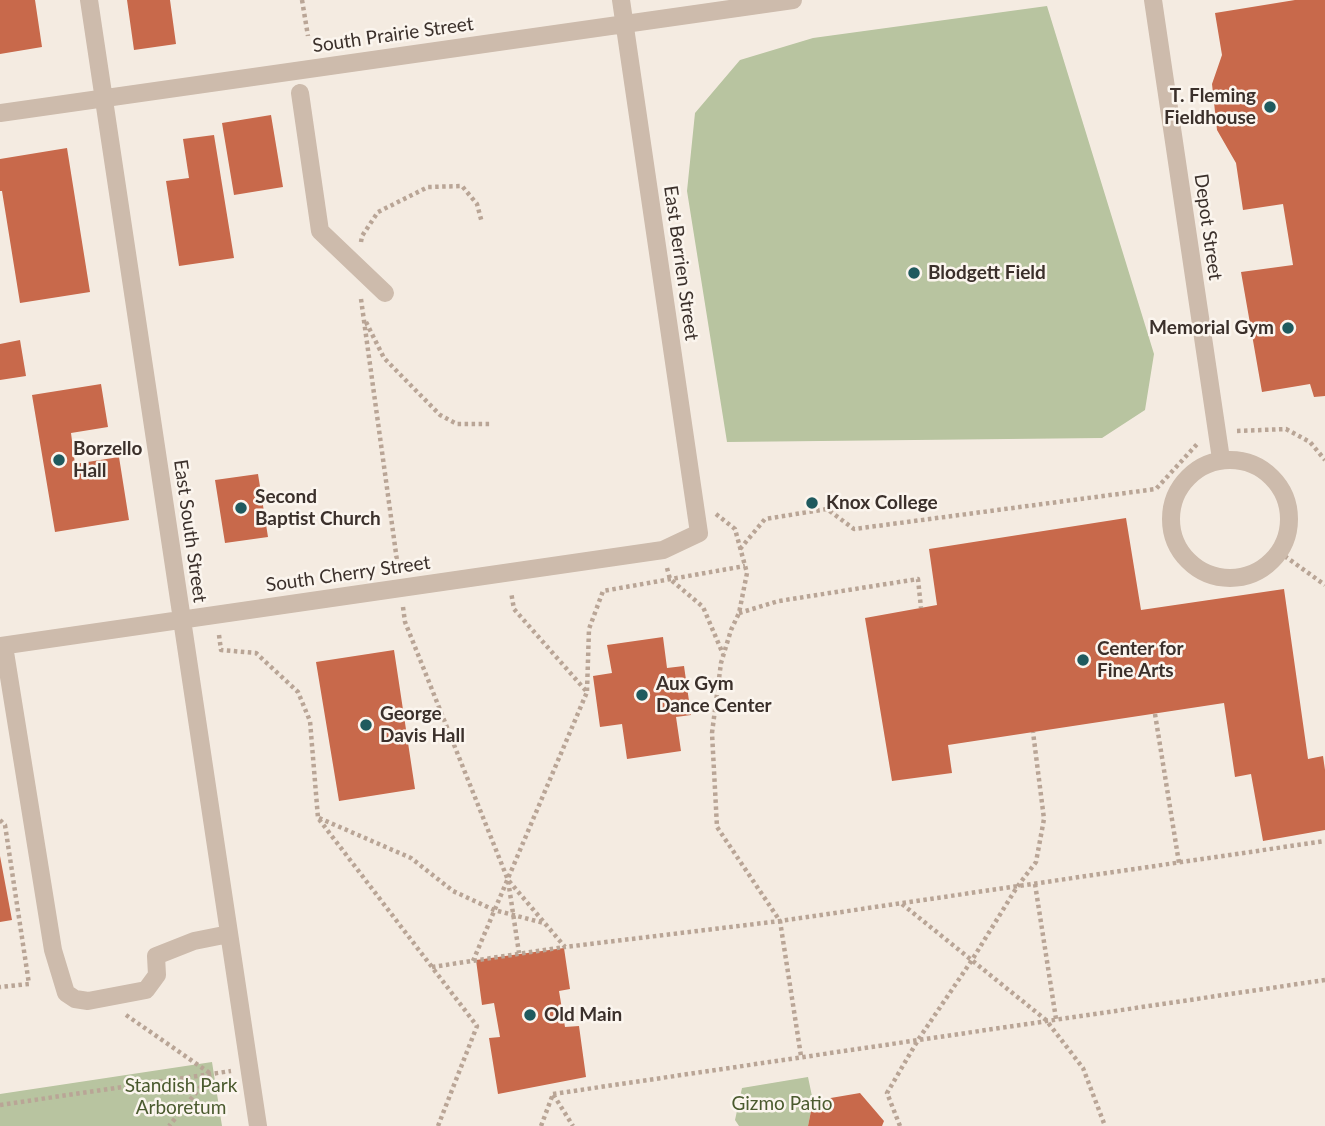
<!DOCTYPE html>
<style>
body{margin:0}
canvas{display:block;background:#f4ebe1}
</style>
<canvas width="1325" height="1126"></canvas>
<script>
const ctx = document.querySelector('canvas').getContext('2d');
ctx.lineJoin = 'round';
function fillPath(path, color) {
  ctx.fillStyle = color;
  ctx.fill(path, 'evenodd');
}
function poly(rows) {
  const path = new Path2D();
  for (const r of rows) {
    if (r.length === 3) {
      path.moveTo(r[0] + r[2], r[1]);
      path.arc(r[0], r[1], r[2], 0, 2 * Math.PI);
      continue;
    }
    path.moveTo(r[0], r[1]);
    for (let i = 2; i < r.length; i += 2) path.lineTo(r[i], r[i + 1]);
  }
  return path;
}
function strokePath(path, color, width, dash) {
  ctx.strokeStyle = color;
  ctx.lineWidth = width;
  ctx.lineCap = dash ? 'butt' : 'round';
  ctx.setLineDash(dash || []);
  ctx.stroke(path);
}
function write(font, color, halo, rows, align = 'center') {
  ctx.font = font + ' Lato,sans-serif';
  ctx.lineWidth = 5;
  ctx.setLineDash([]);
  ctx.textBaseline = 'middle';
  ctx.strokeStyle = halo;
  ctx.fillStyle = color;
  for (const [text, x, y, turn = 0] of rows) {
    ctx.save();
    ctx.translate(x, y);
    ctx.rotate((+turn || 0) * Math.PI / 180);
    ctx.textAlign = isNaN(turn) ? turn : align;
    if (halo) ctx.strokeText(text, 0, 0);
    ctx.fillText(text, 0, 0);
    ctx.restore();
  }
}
const green = poly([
 [1047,6,1154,354,1145,410,1102,438,727,442,687,191,695,113,740,60,813,38],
 [212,1062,222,1126,0,1126,0,1094],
 [808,1077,813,1101,808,1126,739,1126,735,1120,742,1088]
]);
const building = poly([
 [0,0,35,0,42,47,0,54],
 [127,0,170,0,176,44,134,50],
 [1295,0,1325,0,1325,396,1314,397,1310,384,1262,392,1241,272,1293,265,1283,204,1243,210,1236,163,1217,130,1212,84,1222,55,1215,13],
 [271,115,283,187,234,195,222,123],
 [214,135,234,258,179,266,166,181,189,178,183,139],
 [67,148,90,292,20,303,2,191,0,191,0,159],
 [20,340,26,376,0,380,0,344],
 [101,384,108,427,71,433,75,464,119,457,129,520,55,532,32,395],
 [258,474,268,537,225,543,215,480],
 [1126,518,1141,610,1284,589,1308,759,1323,756,1325,770,1325,830,1263,841,1251,774,1235,777,1224,703,948,745,952,773,892,781,865,618,937,605,929,549],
 [663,637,667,668,684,666,691,715,676,717,681,751,627,759,622,724,600,727,593,676,612,673,607,645],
 [394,650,415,789,339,801,316,662],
 [0,856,12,920,0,922],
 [564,948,570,989,559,991,565,1027,579,1026,586,1077,498,1094,489,1038,500,1037,494,1003,482,1005,476,960],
 [860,1093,884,1121,882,1126,808,1126,813,1101]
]);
const path = poly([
 [302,0,308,36],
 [361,242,362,236,378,212,428,187,462,186,477,204,482,223],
 [361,299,398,568],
 [366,322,384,358,440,415,457,424,492,424],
 [1237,431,1286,429,1310,442,1325,460],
 [716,514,735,529,747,573,739,613,731,630,721,663,712,733,717,827,780,921,801,1056],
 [740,549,765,519,827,509,854,529,1156,489,1199,442],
 [1279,552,1325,585],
 [667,568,670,579,703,607,723,654],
 [403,607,405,622,508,880,519,953],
 [739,613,779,601,918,579,921,608],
 [219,635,221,650,256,653,298,692,310,721,318,818,477,1026,438,1126],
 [587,691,589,629,603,591,745,566],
 [1155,714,1179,863],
 [319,818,411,858,453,891,494,910,544,923],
 [0,820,5,825,29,984,0,987],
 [509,881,565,947,780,921,1325,841],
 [1035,884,1056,1019],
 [902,904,1046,1020,1083,1068,1105,1126],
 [473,961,587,692,514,609,511,592],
 [432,967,564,947],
 [126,1015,211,1074,169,1126],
 [553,1094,1325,980],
 [0,1105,231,1071],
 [541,1126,553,1094,573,1126],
 [900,1126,887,1093,918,1040,972,960,1017,887,1036,862,1044,819,1033,732]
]);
const minor = poly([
 [89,0,258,1126],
 [1153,0,1221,459],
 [300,93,320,231,385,293],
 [0,113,793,0],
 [1230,519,59],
 [0,646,663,550,699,533,621,0],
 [4,646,53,950,66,993,75,999,88,1001,146,990,157,975,156,956,194,941,229,934]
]);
const markers = [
 [1270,107,7,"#1f5a5e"],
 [914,273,7,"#1f5a5e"],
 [1288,328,7,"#1f5a5e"],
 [59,460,7,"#1f5a5e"],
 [812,503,7,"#1f5a5e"],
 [241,508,7,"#1f5a5e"],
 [1083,660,7,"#1f5a5e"],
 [642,695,7,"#1f5a5e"],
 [366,725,7,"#1f5a5e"],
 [530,1015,7,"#1f5a5e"]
];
const streetNames = [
 ["South Prairie Street",393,35,-8],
 ["Depot Street",1208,227,82],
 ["East Berrien Street",681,263,82],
 ["East South Street",190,531,82],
 ["South Cherry Street",348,574,-8]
];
const poiNames = [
 ["T. Fleming",1256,96,"right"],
 ["Fieldhouse",1256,118,"right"],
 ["Blodgett Field",928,273],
 ["Memorial Gym",1274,328,"right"],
 ["Borzello",73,449],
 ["Hall",73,471],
 ["Second",255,497],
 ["Baptist Church",255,519],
 ["Knox College",826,503],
 ["Center for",1097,649],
 ["Fine Arts",1097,671],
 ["Aux Gym",656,684],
 ["Dance Center",656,706],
 ["George",380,714],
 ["Davis Hall",380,736],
 ["Old Main",544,1015]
];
const parkNames = [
 ["Standish Park",181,1086],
 ["Arboretum",181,1108],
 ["Gizmo Patio",782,1104]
];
fillPath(green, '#b8c4a0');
fillPath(building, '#c8694b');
strokePath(path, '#b9a596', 4.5, [3.5, 3.5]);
strokePath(minor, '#cdbbac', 18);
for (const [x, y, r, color] of markers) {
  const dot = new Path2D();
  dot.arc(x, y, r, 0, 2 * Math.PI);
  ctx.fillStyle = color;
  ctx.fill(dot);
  strokePath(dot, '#fbf5ee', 2.5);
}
write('19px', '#3b302b', '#fbf5ee', streetNames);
write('bold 19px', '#3b302b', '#fbf5ee', poiNames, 'left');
write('19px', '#4a5a2e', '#fbf5ee', parkNames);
</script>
